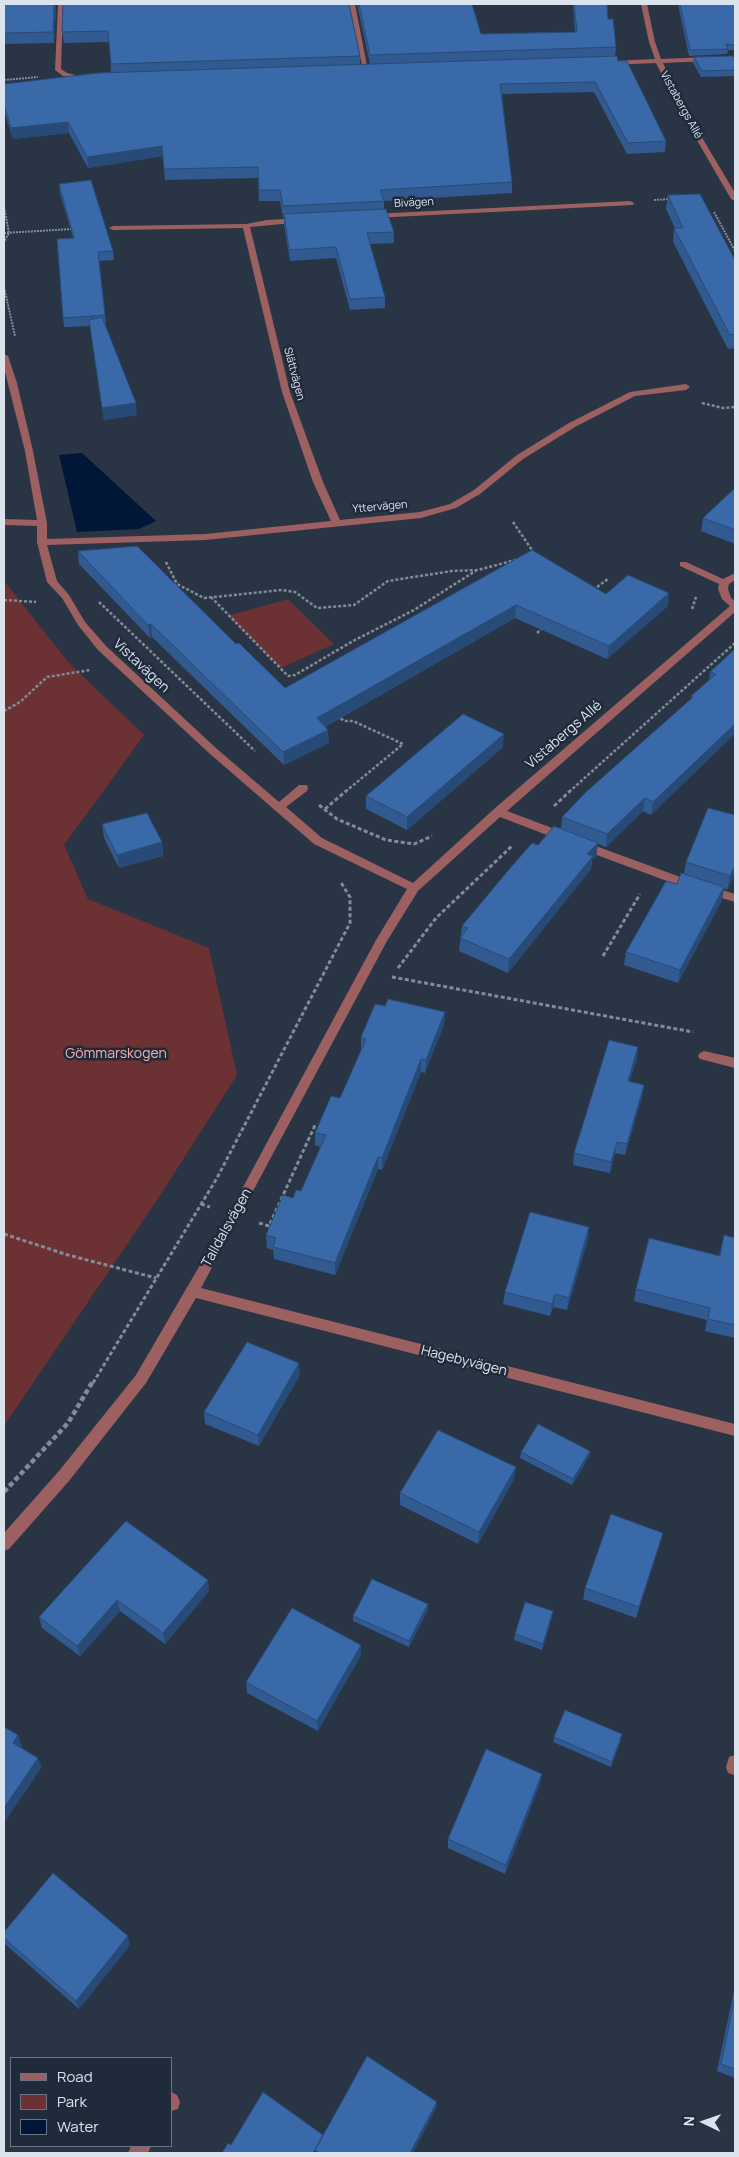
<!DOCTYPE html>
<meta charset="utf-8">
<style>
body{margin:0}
#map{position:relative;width:739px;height:2157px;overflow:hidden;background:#293545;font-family:Manrope,sans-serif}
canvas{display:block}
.frame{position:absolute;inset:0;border:5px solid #dbe3ed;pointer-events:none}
.legend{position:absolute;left:10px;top:2057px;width:162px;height:90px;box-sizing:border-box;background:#1f2b3b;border:1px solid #6a7582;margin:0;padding:6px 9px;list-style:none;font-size:15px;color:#dbe3ed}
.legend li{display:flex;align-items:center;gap:10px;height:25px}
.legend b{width:25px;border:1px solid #6a7582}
.north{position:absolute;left:679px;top:2097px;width:50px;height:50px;-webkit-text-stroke:4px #1f2b3b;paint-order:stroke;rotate:273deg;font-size:14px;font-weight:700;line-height:20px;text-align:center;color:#dbe3ed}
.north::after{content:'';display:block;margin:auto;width:18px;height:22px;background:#dbe3ed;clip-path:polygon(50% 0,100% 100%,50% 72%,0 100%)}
</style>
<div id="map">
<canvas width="739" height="2157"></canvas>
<div class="frame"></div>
<ul class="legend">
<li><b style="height:6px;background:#9d6060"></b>Road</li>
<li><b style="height:14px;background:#6c3132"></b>Park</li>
<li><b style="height:14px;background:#011737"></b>Water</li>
</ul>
<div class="north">N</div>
</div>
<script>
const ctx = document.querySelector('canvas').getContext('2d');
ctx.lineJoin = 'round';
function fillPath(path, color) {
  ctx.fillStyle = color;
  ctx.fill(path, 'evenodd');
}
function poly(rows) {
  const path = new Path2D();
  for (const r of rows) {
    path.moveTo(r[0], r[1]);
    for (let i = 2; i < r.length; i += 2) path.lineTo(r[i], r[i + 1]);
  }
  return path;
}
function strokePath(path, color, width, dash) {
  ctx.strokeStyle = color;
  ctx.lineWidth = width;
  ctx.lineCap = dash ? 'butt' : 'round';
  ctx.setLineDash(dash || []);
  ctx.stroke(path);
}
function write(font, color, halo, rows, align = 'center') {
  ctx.font = font + ' Manrope,sans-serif';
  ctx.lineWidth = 5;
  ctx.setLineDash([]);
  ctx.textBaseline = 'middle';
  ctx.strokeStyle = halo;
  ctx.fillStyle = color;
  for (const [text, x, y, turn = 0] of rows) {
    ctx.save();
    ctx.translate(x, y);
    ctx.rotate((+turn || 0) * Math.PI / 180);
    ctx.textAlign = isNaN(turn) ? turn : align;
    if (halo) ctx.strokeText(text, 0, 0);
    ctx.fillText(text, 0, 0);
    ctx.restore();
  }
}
const green = poly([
 [4,581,69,663,144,735,64,845,88,899,209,948,237,1075,159,1197,4,1426],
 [288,599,334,644,281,668,228,616]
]);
const water = poly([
 [82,453,156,521,139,529,77,532,59,455]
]);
const pathFar3 = poly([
 [4,80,38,77],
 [654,200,670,199],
 [4,207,9,233,4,242],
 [714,212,735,251],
 [4,233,72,229],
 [4,287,15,336]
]);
const pathFar2 = poly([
 [702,403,723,408,735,407],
 [513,522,534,553],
 [166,562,177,584,204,598,282,590,295,592,317,608,354,605,388,581,452,571,478,570,519,559],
 [593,590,608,579],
 [211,597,288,676,295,675,353,641,414,610,477,570],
 [4,600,36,602],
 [99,602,255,751],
 [692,609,696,597],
 [537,633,544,627],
 [4,711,20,702,47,677,90,670],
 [337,715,344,721,353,721,403,744,345,792],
 [569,792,735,643]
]);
const pathFar1 = poly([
 [319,805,337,819,386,840,414,844,432,836],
 [554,806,570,791],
 [325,809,346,791],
 [603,956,640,894],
 [398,968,436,918,513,845],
 [392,977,693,1032],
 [201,1204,210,1207],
 [259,1223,269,1226,316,1123],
 [4,1234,68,1255,156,1278],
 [93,1383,217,1178,350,923,350,897,340,881]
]);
const path = poly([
 [4,1492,68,1423,93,1381]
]);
const minor = poly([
 [58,4,109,4,106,6,63,7,61,69,67,73,88,78,88,80,63,76,55,70,58,4],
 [349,4,355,4,368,71,363,70,349,4],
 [641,4,647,4,655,42,661,59,735,56,735,60,663,63,685,109,735,193,735,201,731,199,679,109,656,63,610,65,607,63,610,61,655,59,649,42,641,4],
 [630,201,634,203,633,205,373,218,369,216,373,214,630,201],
 [300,218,303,218,303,222,250,227,290,392,323,482,340,520,420,512,450,504,474,490,517,455,569,423,630,392,686,384,690,387,686,390,635,396,575,427,523,459,480,494,456,508,421,518,205,540,47,545,57,581,69,595,85,622,106,646,217,749,279,802,299,785,307,785,308,788,307,791,286,807,322,838,413,883,494,809,730,606,722,599,718,589,719,584,680,566,680,562,686,562,723,579,735,573,735,580,729,584,728,589,731,598,735,601,735,612,507,811,568,834,570,837,568,840,560,840,500,817,418,891,387,941,201,1288,735,1424,735,1436,196,1298,146,1383,69,1481,9,1549,4,1551,4,1533,59,1471,136,1375,214,1241,376,940,407,889,314,844,209,753,98,650,78,625,62,598,47,582,37,542,37,526,4,525,4,519,37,520,25,451,4,368,4,354,8,356,17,383,33,451,47,523,47,539,205,534,331,521,313,482,282,392,243,228,113,230,109,228,113,226,246,224,267,220,300,218],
 [582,841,683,878,735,894,735,902,675,884,578,848,576,845,578,842,582,841],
 [704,1051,735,1058,735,1068,700,1059,698,1056,700,1053,704,1051],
 [735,1755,735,1775,734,1775,728,1773,726,1767,729,1757,735,1755],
 [171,2092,177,2095,180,2102,178,2109,171,2111,171,2092],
 [131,2146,151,2146,148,2153,128,2153,131,2146]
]);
const wall = poly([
 [4,4,56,4,54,43,4,44],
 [63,4,360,56,360,65,370,64,357,4,472,4,481,34,575,32,573,4,607,4,608,19,616,47,615,56,666,141,665,152,627,154,594,92,502,94,512,182,512,193,384,201,384,209,394,232,394,243,370,244,385,297,385,308,350,310,336,258,290,261,284,225,284,217,283,217,280,201,259,201,258,178,165,180,163,156,88,168,69,133,13,139,4,110,4,84,111,73,109,42,64,43,62,32],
 [678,4,735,4,735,50,728,50,727,54,689,56],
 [694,57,735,60,735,76,701,77,693,63],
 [59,184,113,251,114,260,99,261,106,325,105,325,137,415,104,420,90,326,64,327,63,318,73,238,60,193],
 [668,195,735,260,735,348,728,349,673,242,674,228,675,228,666,209],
 [735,488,735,544,701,531,703,518],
 [532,550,606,594,668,606,607,659,515,618,325,727,329,743,284,765,152,637,150,638,79,564,78,551,236,644,285,688],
 [735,649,651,815,643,811,606,847,598,844,596,857,592,860,591,869,508,973,459,951,462,926,538,845,561,829,562,817,691,699,691,696,709,681,710,672],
 [503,747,407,830,366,809,366,796],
 [102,824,162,842,163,856,119,868,104,838],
 [686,862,735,874,727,890,724,888,722,900,678,983,624,965,626,952,684,874],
 [385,1006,445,1012,444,1025,425,1073,421,1072,382,1170,378,1169,335,1275,274,1259,273,1250,267,1248,266,1235,293,1198,301,1191,320,1147,315,1145,315,1133,340,1098,361,1051,361,1037],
 [637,1059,629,1082,644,1085,642,1097,625,1155,615,1153,610,1173,573,1165,574,1153],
 [589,1227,588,1239,567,1310,553,1307,550,1316,503,1304,505,1292],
 [724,1235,735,1238,735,1338,705,1331,707,1320,634,1301,636,1289,719,1256],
 [300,1375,259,1446,205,1424,204,1412],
 [590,1451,589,1457,572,1485,520,1458,521,1452],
 [514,1479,478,1544,400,1505,400,1493],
 [126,1521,209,1591,165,1644,120,1611,80,1656,42,1628,39,1617],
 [660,1544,636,1618,583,1599,585,1588],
 [428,1604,428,1610,409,1647,353,1621,353,1616],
 [553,1611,552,1617,542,1650,514,1640,515,1634],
 [361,1645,361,1655,318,1731,247,1693,246,1682],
 [554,1737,621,1740,611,1767,553,1742],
 [540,1784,505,1874,448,1848,448,1839],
 [4,1932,130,1945,79,2009,5,1944,4,1941],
 [735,1989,735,2078,717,2071,734,1991]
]);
const shadedWall = poly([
 [54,4,56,4,54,43,53,32],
 [68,122,69,133,13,139,11,128],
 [162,146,163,156,88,168,87,157],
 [136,403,137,415,104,420,102,408],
 [669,593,668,606,607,659,609,646],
 [516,605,515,618,317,731,317,718],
 [151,624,152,637,150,638,148,625],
 [735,724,735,734,651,815,653,802],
 [328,730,329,743,284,765,283,752],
 [504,734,503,747,407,830,407,817],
 [645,798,643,811,606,847,607,834],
 [162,842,163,856,119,868,117,855],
 [598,843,596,857,592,860,591,869,508,973,509,959,587,854],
 [735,866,735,874,727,890,730,876],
 [724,887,722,900,678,983,680,970],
 [445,1012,444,1025,425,1073,426,1060],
 [638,1047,637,1059,626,1093,628,1081],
 [421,1059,421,1072,382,1170,382,1158],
 [644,1085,642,1097,625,1155,627,1144],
 [617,1142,615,1153,610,1173,611,1162],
 [378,1157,378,1169,335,1275,335,1263],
 [589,1227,588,1239,567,1310,569,1298],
 [555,1294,553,1307,550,1316,552,1304],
 [299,1363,300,1375,259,1446,258,1435],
 [590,1451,589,1457,572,1485,573,1479],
 [516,1467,514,1479,478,1544,479,1532],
 [663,1533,660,1544,636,1618,639,1607],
 [208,1580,209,1591,165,1644,163,1633],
 [117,1600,120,1611,80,1656,77,1646],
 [428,1604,428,1610,409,1647,409,1641],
 [553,1611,552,1617,542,1650,543,1644],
 [361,1645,361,1655,318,1731,317,1721],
 [18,1735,22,1746,17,1753,13,1743],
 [38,1758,42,1767,4,1823,4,1808],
 [542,1774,540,1784,505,1874,506,1865],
 [128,1936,130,1945,79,2009,76,2001],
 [437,2102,436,2109,413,2153,410,2153]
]);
const building = poly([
 [4,4,54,4,53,32,4,33,4,4],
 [63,4,349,4,360,56,111,64,108,31,62,32,63,4],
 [359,4,472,4,481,34,577,32,574,4,607,4,608,19,613,19,616,47,370,55,359,4],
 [680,4,735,4,735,45,726,44,728,49,690,50,680,4],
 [617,56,618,61,627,61,666,141,628,143,595,82,500,84,512,182,380,190,384,201,283,206,280,190,259,190,258,167,164,169,162,146,87,157,68,122,11,128,4,104,4,84,98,73,617,56],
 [733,56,735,60,735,70,702,71,694,57,733,56],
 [91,180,113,251,98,252,105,315,63,318,57,239,74,238,59,184,91,180],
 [700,194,735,260,735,334,730,335,674,228,683,228,668,195,700,194],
 [386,209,394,232,367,233,385,297,350,299,336,247,289,250,284,214,386,209],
 [102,317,136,403,102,408,89,320,102,317],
 [735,488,735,530,703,518,735,488],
 [137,546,236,644,239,643,285,688,532,550,606,594,628,575,669,593,609,646,516,605,317,718,328,730,283,752,151,624,148,625,78,551,137,546],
 [735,649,735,724,653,802,645,798,607,834,562,817,586,792,693,697,691,696,716,674,710,672,735,649],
 [463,714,504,734,407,817,366,796,463,714],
 [708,808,735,815,735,866,730,876,686,862,708,808],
 [147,813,162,842,117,855,102,824,147,813],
 [554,826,598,843,587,854,593,856,509,959,460,938,468,928,462,926,506,873,532,843,538,845,554,826],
 [681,873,724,887,680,970,626,952,666,881,677,884,681,873],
 [388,999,445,1012,426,1060,421,1059,382,1158,378,1157,335,1263,273,1247,276,1238,266,1235,283,1195,293,1198,296,1190,301,1191,326,1135,315,1133,331,1096,340,1098,366,1039,361,1037,375,1004,385,1006,388,999],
 [609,1040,638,1047,628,1081,644,1085,627,1144,617,1142,611,1162,574,1153,609,1040],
 [530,1212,589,1227,569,1298,555,1294,552,1304,505,1292,530,1212],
 [724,1235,735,1238,735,1325,708,1319,710,1308,636,1289,649,1238,720,1256,724,1235],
 [247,1342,299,1363,258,1435,204,1412,247,1342],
 [538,1424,590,1451,573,1479,521,1452,538,1424],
 [438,1430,516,1467,479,1532,400,1493,438,1430],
 [611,1514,663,1533,639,1607,585,1588,611,1514],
 [126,1521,208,1580,163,1633,117,1600,77,1646,39,1617,126,1521],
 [372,1579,428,1604,409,1641,353,1616,372,1579],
 [525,1602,553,1611,543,1644,515,1634,525,1602],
 [292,1608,361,1645,317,1721,246,1682,292,1608],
 [565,1710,622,1734,612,1762,554,1737,565,1710],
 [4,1727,18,1735,13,1743,38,1758,4,1808,4,1727],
 [486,1749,542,1774,506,1865,448,1839,486,1749],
 [53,1873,128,1936,76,2001,4,1938,4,1932,53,1873],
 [735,1997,735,2069,721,2064,735,1997],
 [367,2056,437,2102,410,2153,319,2153,315,2150,367,2056],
 [263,2092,323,2135,313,2153,222,2153,228,2143,231,2145,263,2092]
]);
const farStreetnames = [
 ["Vistabergs Allé",681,105,61],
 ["Bivägen",414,203,-3],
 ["Slättvägen",294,374,75],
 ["Yttervägen",380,507,-5]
];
const streetNames = [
 ["Vistavägen",141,666,43],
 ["Vistabergs Allé",564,735,-41],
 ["Talldalsvägen",227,1228,-61],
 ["Hagebyvägen",464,1361,14]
];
const parkNames = [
 ["Gömmarskogen",116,1054]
];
fillPath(green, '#6c3132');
fillPath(water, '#011737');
strokePath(pathFar3, '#828c99', 2, [2, 1]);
strokePath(pathFar2, '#828c99', 2.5, [3, 2]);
strokePath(pathFar1, '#828c99', 3, [4, 2.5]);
strokePath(path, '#828c99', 4.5, [5, 3]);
fillPath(minor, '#9d6060');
fillPath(wall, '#315a91');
fillPath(shadedWall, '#284a76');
fillPath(building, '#3969a9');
strokePath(building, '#284a76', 1);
write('11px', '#dbe3ed', '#1f2b3b', farStreetnames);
write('14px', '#dbe3ed', '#1f2b3b', streetNames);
write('14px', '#f8aeac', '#1f2b3b', parkNames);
</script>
